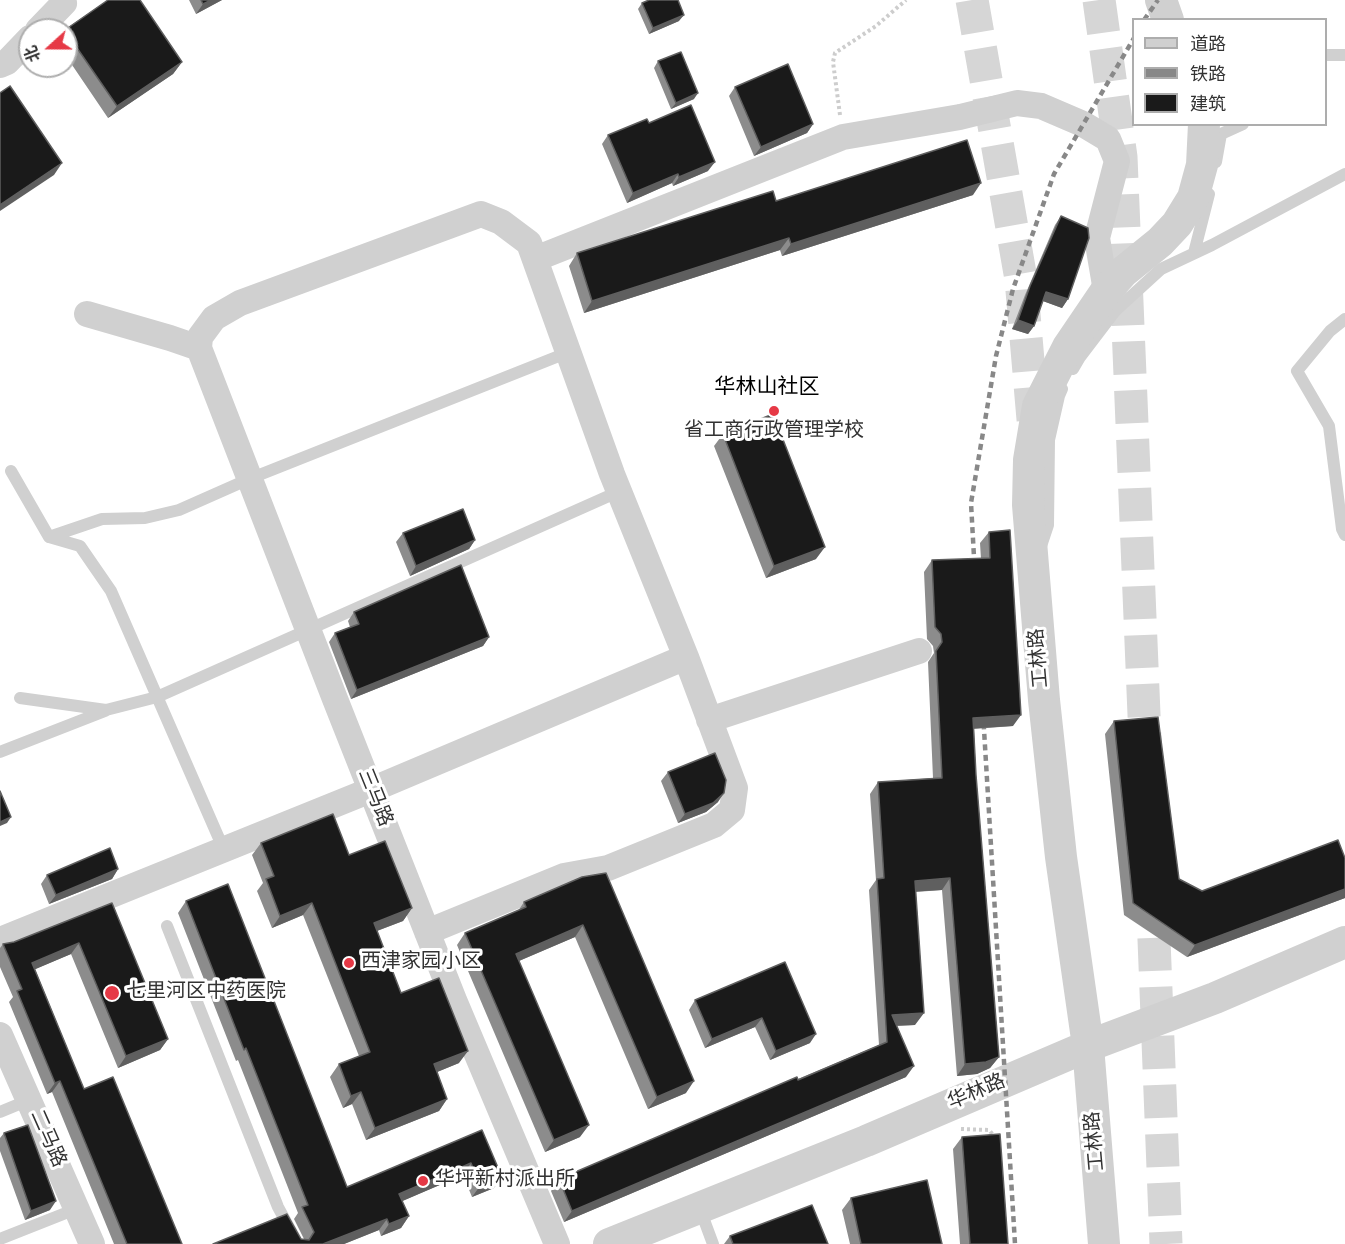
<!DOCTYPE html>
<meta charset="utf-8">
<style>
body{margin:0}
#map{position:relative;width:1345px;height:1244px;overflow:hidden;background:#fff;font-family:"Source Sans 3","Noto Sans SC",sans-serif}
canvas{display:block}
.legend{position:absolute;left:1132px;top:18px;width:195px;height:108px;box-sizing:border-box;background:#fff;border:2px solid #adadad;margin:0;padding:8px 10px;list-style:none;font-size:18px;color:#333}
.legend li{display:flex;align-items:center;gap:12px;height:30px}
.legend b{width:30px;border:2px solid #adadad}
.north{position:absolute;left:18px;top:18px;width:60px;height:60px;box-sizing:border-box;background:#fff;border:2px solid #adadad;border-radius:50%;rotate:249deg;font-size:16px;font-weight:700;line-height:24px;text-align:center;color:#333}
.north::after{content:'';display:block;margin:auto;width:21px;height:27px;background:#e63946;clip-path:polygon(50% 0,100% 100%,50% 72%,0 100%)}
</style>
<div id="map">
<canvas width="1345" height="1244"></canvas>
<ul class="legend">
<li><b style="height:8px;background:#d0d0d0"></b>道路</li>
<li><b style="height:8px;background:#888"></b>铁路</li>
<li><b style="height:16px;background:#1a1a1a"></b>建筑</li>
</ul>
<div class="north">北</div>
</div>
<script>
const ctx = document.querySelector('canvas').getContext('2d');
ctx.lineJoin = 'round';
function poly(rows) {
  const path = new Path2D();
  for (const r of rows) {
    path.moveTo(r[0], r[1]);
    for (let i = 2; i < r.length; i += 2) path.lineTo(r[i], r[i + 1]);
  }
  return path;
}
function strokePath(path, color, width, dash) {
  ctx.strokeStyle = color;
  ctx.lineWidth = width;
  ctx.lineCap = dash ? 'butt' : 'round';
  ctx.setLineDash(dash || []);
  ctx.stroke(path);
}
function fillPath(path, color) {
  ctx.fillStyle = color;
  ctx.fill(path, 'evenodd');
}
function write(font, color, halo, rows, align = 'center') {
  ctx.font = font + ' "Source Sans 3","Noto Sans SC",sans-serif';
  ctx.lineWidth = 6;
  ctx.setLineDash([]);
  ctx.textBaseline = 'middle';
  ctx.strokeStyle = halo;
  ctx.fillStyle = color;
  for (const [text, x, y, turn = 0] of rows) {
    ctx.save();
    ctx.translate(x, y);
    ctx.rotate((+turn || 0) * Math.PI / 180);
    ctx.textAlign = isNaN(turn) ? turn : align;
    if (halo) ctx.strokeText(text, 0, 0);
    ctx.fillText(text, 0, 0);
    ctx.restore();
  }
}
const trunkTunnel = poly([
 [972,0,1021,279,1034,431],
 [1099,0,1121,157,1146,763],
 [1152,889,1166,1244]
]);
const path = poly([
 [840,115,833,62,835,53,876,26,906,0],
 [961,1129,989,1130,995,1137]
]);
const service = poly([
 [1326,55,1345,55],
 [1216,162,1221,134,1243,124],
 [1194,253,1209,194],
 [1345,319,1330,331,1297,371,1329,426,1342,529,1345,535],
 [1073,369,1080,357,1115,311,1161,269,1212,245,1345,174],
 [11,471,49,537,80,546,111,591,224,850],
 [49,537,102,519,145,518,179,510,249,479,569,352],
 [1041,546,1048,525,1049,440,1059,396,1062,389],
 [20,698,106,710,157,697,620,491],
 [0,752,105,711],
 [167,926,278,1207,298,1244],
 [0,1112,29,1100],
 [700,1209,713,1244],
 [0,1239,76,1209]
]);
const minor = poly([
 [38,30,64,3,63,0],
 [0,65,7,62,30,38],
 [535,259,843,137,960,117,1017,103,1041,106,1083,124,1108,139,1117,161,1097,238,1106,291],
 [87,314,170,338,199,348],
 [709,720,919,651],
 [427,932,564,876,608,868,714,825,732,810,735,788,686,657,612,474,529,243,501,222,481,214,240,303,214,318,200,337,199,348,335,699,454,1000,557,1244],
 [0,940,371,790,686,657],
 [0,1035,92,1244]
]);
const tertiary = poly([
 [1161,0,1168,20],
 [609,1244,866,1141,1088,1046,1215,998,1345,942],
 [1104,1244,1088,1046,1061,857,1044,700,1028,505,1029,460,1038,406,1068,347,1106,291,1123,272,1160,242,1177,224,1193,198,1202,165,1204,124]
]);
const rail = poly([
 [1144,20,1158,0],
 [975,575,971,503,996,356,1013,289,1054,174,1134,38],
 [983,713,1015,1244]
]);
const wall = poly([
 [108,0,182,62,173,74,108,118,66,56,66,30,64,30],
 [189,0,222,0,196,14],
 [642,3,679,21,649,34,638,9],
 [658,61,694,99,671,109,654,68],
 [735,87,813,124,807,133,754,156,729,96],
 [649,123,708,171,673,186,672,183,627,203,602,144,608,135],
 [973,195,782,256,780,250,584,313,569,266,577,253,776,201],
 [1061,216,1068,299,1062,308,1043,301,1034,326,1028,334,1012,329,1025,295,1055,225],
 [723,434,816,559,766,578,714,446],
 [989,532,1013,726,974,729,976,775,999,1057,990,1068,977,1074,957,1076,942,890,916,892,915,1025,897,1026,906,1077,564,1222,551,1191,559,1179,879,1045,869,890,876,880,870,794,878,782,933,778,928,662,934,653,933,646,927,639,924,572,932,560,981,559,980,543],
 [403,533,475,540,469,549,410,576,396,542],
 [354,612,489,637,483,646,351,699,329,642,335,633,350,627,348,621],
 [1114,721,1179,879,1202,891,1345,858,1345,898,1187,957,1124,915,1105,734],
 [668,772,718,802,706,812,678,823,661,781],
 [261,843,349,855,412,908,403,921,377,931,401,993,459,1063,437,1072,447,1099,439,1111,366,1140,352,1104,343,1108,330,1077,339,1064,359,1056,303,915,272,928,257,891,263,883,252,855],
 [118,869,112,879,49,904,41,884,47,875],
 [582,877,686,1093,648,1109,575,937,519,961,580,1137,545,1152,457,945,465,933,518,911,524,902],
 [186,901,347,1187,482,1130,494,1188,472,1197,463,1175,402,1201,409,1216,401,1228,381,1236,379,1230,344,1244,301,1239,304,1239,294,1219,298,1213,238,1060,236,1061,178,913],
 [112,903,168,1039,160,1050,118,1068,71,954,35,969,84,1089,182,1244,114,1244,52,1092,47,1094,9,1002,13,997,0,967,0,948,3,944,14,942],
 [785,962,810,1043,770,1060,755,1027,705,1048,689,1010,695,1000],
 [4,1133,50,1210,25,1220,0,1151,0,1138],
 [962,1137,1008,1244,960,1244,953,1149],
 [851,1198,942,1244,850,1244,842,1210],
 [730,1236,828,1244,724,1244]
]);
const shadedWall = poly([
 [211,0,222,0,196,14,203,4],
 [684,15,679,21,649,34,653,28],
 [182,62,173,74,108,118,117,106],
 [698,93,694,99,671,109,676,103],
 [813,124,807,133,754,156,761,147],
 [715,162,708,171,673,186,679,177],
 [62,163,54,175,0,211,0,205],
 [678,174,672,183,627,203,633,193],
 [981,183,973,195,782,256,791,244],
 [789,238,780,250,584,313,592,301],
 [1046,292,1068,299,1062,308,1040,300],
 [1018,320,1034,326,1028,334,1012,329],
 [475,540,469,549,410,576,416,566],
 [825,547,816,559,766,578,774,566],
 [489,637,483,646,351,699,357,690],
 [1021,715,1013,726,965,729,973,718],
 [724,793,718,802,706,812,678,823,685,814],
 [11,817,7,823,0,826,0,822],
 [118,869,112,879,49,904,56,895],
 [950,878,942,890,907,892,915,881],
 [1345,889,1345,898,1187,957,1195,945],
 [312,903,303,915,272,928,280,916],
 [412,908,403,921,366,935,374,923],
 [583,925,575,937,507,966,516,954],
 [79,943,71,954,24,974,32,963],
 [924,1013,915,1025,886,1026,892,1015],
 [762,1018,755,1027,705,1048,712,1039],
 [816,1034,810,1043,770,1060,776,1051],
 [168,1039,160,1050,118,1068,126,1056],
 [468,1051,459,1063,425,1077,434,1064],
 [999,1057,990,1068,977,1074,957,1076,965,1064],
 [914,1066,906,1077,564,1222,572,1211],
 [60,1081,52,1092,47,1094,55,1083],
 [694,1081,686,1093,648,1109,657,1097],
 [361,1092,352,1104,343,1108,351,1096],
 [447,1099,439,1111,366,1140,375,1128],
 [589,1125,580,1137,545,1152,554,1140],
 [471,1163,463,1175,391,1206,399,1194],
 [502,1177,494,1188,472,1197,480,1186],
 [56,1201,50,1210,25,1220,31,1211],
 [409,1216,401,1228,381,1236,389,1224],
 [387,1219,379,1230,344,1244,323,1244]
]);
const building = poly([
 [108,0,140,0,182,62,117,106,66,32,66,30,65,30,108,0],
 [201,0,211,0,203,4,201,0],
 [649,0,678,0,684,15,653,28,642,3,649,0],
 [681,52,698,93,676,103,658,61,681,52],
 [788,64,813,124,761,147,735,87,788,64],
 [10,86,62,163,0,205,0,93,10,86],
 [691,105,715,162,679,177,678,174,633,193,608,135,647,119,649,123,691,105],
 [967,140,981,183,791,244,789,238,592,301,577,253,773,191,776,201,967,140],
 [1061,216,1088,228,1089,238,1068,299,1046,292,1034,326,1018,320,1030,286,1061,216],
 [773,414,825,547,774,566,723,434,773,414],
 [463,509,475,540,416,566,403,533,463,509],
 [1010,530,1021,715,973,718,976,775,999,1057,986,1062,965,1064,950,878,915,881,924,1013,892,1015,914,1066,572,1211,559,1179,797,1077,798,1080,887,1042,877,879,884,878,878,782,942,778,936,651,942,642,941,634,935,627,932,560,990,558,989,532,1010,530],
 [461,565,489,637,357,690,335,633,359,624,354,612,461,565],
 [1158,717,1179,879,1202,891,1338,840,1345,858,1345,889,1195,945,1133,903,1114,721,1158,717],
 [715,753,726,780,724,793,713,803,685,814,668,772,715,753],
 [0,791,11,817,0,822,0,791],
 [333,814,349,855,385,841,412,908,374,923,401,993,439,978,468,1051,434,1064,447,1099,375,1128,361,1092,351,1096,339,1064,370,1052,312,903,280,916,266,879,274,876,261,843,333,814],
 [110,848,118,869,56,895,47,875,110,848],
 [606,873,694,1081,657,1097,583,925,516,954,589,1125,554,1140,465,933,526,907,524,902,582,877,606,873],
 [228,884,347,1187,482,1130,502,1177,480,1186,471,1163,399,1194,409,1216,389,1224,387,1219,323,1244,213,1244,287,1214,301,1239,309,1240,314,1232,302,1207,308,1205,246,1048,244,1050,186,901,228,884],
 [112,903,168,1039,126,1056,79,943,32,963,84,1089,113,1077,182,1244,127,1244,60,1081,55,1083,17,991,22,989,3,944,14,942,112,903],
 [785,962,816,1034,776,1051,762,1018,712,1039,695,1000,785,962],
 [28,1125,56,1201,31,1211,4,1133,28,1125],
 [1000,1134,1008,1244,970,1244,962,1137,1000,1134],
 [927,1180,942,1244,861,1244,851,1198,927,1180],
 [812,1205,828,1244,733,1244,730,1236,812,1205]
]);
const markers = [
 [774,411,6,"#e63946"],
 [349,963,6,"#e63946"],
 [112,993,8,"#e63946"],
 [423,1181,6,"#e63946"]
];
const poiNames = [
 ["省工商行政管理学校",774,432,"center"],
 ["西津家园小区",361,963],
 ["七里河区中药医院",126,993],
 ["华坪新村派出所",435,1181]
];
const streetNames = [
 ["工林路",1040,658,-95],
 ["三马路",374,798,68],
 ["华林路",977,1093,-23],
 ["二马路",47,1139,66],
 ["工林路",1096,1141,-95]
];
const neighbourhoodNames = [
 ["华林山社区",767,388]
];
strokePath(trunkTunnel, '#d6d6d6', 33, [33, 16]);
strokePath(path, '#cdcdcd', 4, [3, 3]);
strokePath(service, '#d0d0d0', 12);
strokePath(minor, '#d0d0d0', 26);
strokePath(tertiary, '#d0d0d0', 32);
strokePath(rail, '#888', 4.5, [6, 4.5]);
fillPath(wall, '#8c8c8c');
fillPath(shadedWall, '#5f5f5f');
fillPath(building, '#1a1a1a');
strokePath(building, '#5f5f5f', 1.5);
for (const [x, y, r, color] of markers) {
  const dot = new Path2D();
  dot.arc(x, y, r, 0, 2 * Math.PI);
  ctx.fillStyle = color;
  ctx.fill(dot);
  strokePath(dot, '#fff', 2);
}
write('20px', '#333', '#fff', poiNames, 'left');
write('20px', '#333', '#fff', streetNames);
write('21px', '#000', '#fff', neighbourhoodNames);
</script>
